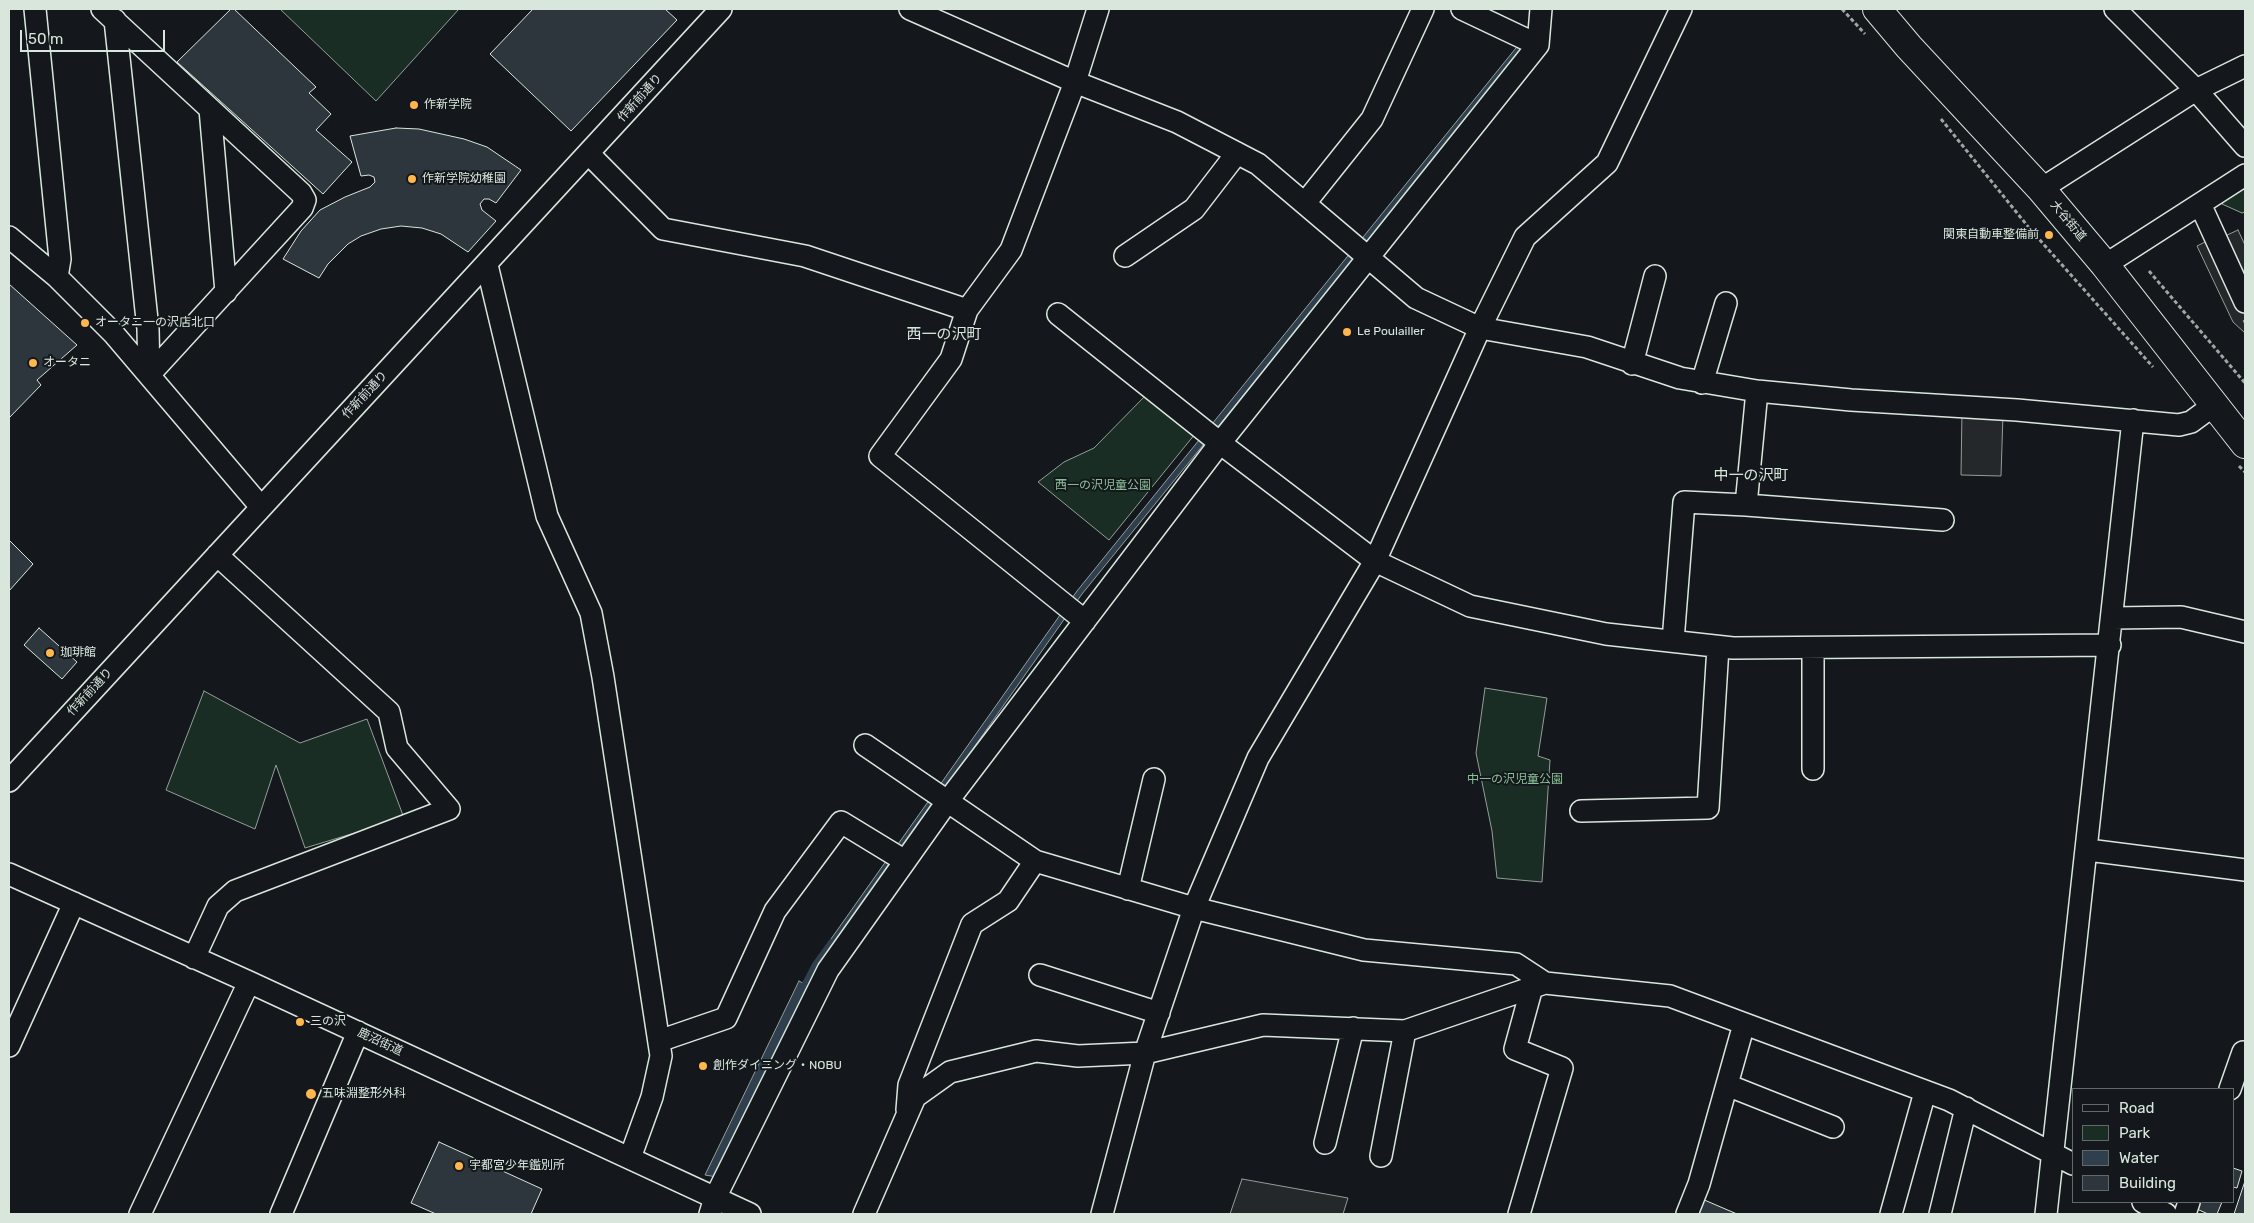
<!DOCTYPE html>
<meta charset="utf-8">
<style>
body{margin:0}
#map{position:relative;width:2254px;height:1223px;overflow:hidden;background:#14181c;font-family:Rubik,sans-serif}
canvas{display:block}
.frame{position:absolute;inset:0;border:10px solid #d8e6dc;pointer-events:none}
.legend{position:absolute;left:2072px;top:1088px;width:162px;height:115px;box-sizing:border-box;background:#14181c;border:1px solid #626a69;margin:0;padding:6px 9px;list-style:none;font-size:15px;color:#d8e6dc}
.legend li{display:flex;align-items:center;gap:10px;height:25px}
.legend b{width:25px;border:1px solid #626a69}
.scale{position:absolute;left:20px;top:30px;width:145px;height:22px;box-sizing:border-box;border:2px solid #d8e6dc;border-top:0;padding-left:6px;font-size:15px;line-height:18px;white-space:nowrap;color:#d8e6dc;-webkit-text-stroke:4px #14181c;paint-order:stroke}
</style>
<div id="map">
<canvas width="2254" height="1223"></canvas>
<div class="frame"></div>
<ul class="legend">
<li><b style="height:6px;background:#14181c"></b>Road</li>
<li><b style="height:14px;background:#1a2d24"></b>Park</li>
<li><b style="height:14px;background:#2f3f4d"></b>Water</li>
<li><b style="height:14px;background:#2c363c"></b>Building</li>
</ul>
<div class="scale">50 m</div>
</div>
<script>
const ctx = document.querySelector('canvas').getContext('2d');
ctx.lineJoin = 'round';
function fillPath(path, color) {
  ctx.fillStyle = color;
  ctx.fill(path, 'evenodd');
}
function poly(rows) {
  const path = new Path2D();
  for (const r of rows) {
    path.moveTo(r[0], r[1]);
    for (let i = 2; i < r.length; i += 2) path.lineTo(r[i], r[i + 1]);
  }
  return path;
}
function strokePath(path, color, width, dash) {
  ctx.strokeStyle = color;
  ctx.lineWidth = width;
  ctx.lineCap = dash ? 'butt' : 'round';
  ctx.setLineDash(dash || []);
  ctx.stroke(path);
}
function write(font, color, halo, rows, align = 'center') {
  ctx.font = font + ' Rubik,"Noto Sans JP",sans-serif';
  ctx.lineWidth = 4;
  ctx.setLineDash([]);
  ctx.textBaseline = 'middle';
  ctx.strokeStyle = halo;
  ctx.fillStyle = color;
  for (const [text, x, y, turn = 0] of rows) {
    ctx.save();
    ctx.translate(x, y);
    ctx.rotate((+turn || 0) * Math.PI / 180);
    ctx.textAlign = isNaN(turn) ? turn : align;
    if (halo) ctx.strokeText(text, 0, 0);
    ctx.fillText(text, 0, 0);
    ctx.restore();
  }
}
const green = poly([
 [280,9,459,9,376,101,280,9],
 [2245,186,2245,212,2242,213,2222,204,2222,199,2245,186],
 [1147,394,1195,434,1109,540,1038,482,1064,462,1094,448,1147,394],
 [1485,688,1547,698,1538,756,1550,760,1542,882,1497,878,1492,831,1476,753,1485,688],
 [204,691,300,743,367,719,404,818,305,848,276,765,255,829,166,790,204,691]
]);
const parking = poly([
 [2238,230,2245,245,2245,279,2225,236,2238,230],
 [2211,239,2245,315,2245,319,2243,321,2245,324,2245,333,2233,322,2197,246,2211,239],
 [1962,410,2003,414,2001,476,1961,475,1962,410],
 [1242,1179,1348,1198,1343,1214,1230,1214,1242,1179]
]);
const water = poly([
 [1520,43,1527,46,1082,594,832,949,826,946,1077,591,1520,43],
 [799,981,810,987,717,1177,705,1175,799,981]
]);
const stream = poly([
 [802,989,815,964,831,942]
]);
const building = poly([
 [231,9,234,9,316,87,309,93,331,114,316,130,352,162,323,194,177,62,231,9],
 [533,9,665,9,677,20,571,131,490,54,533,9],
 [396,128,419,129,464,139,487,147,521,170,496,203,489,199,484,199,480,204,482,210,496,221,468,252,441,234,422,228,401,226,381,229,361,236,348,244,328,264,319,278,283,259,301,231,320,210,345,197,370,187,375,182,374,177,369,175,361,176,350,136,396,128],
 [9,284,77,345,37,380,41,385,9,418,9,284],
 [9,540,33,564,9,591,9,540],
 [39,628,77,662,62,679,24,645,39,628],
 [439,1142,542,1189,531,1214,436,1214,411,1203,439,1142],
 [2233,1168,2242,1171,2237,1188,2233,1187,2233,1168],
 [2245,1181,2245,1214,2234,1214,2245,1181],
 [1702,1199,1737,1214,1695,1214,1702,1199],
 [2200,1202,2222,1202,2217,1214,2208,1214,2197,1209,2200,1202]
]);
const path = poly([
 [1842,9,1865,34],
 [1941,119,2030,229,2153,367],
 [2149,271,2245,383],
 [2239,466,2245,472]
]);
const minor = poly([
 [35,9,60,259,57,277],
 [102,9,301,193,305,200,302,208,149,375],
 [910,9,1075,82,1177,122,1258,164,1416,298,1480,328,1587,347,1680,378,1757,391,1851,400,2017,410,2179,425,2191,422,2214,405],
 [1462,9,1538,45],
 [2115,9,2196,90,2245,146],
 [115,20,148,329,149,375],
 [210,109,226,292],
 [589,154,663,229,805,256,967,310,1011,250,1075,82,1098,9],
 [2041,189,2196,90,2245,66],
 [1305,203,1372,119,1423,9],
 [2200,204,2245,302],
 [9,237,57,277,113,333,261,507],
 [1125,256,1194,209,1237,153],
 [487,265,547,516,591,613,603,677,661,1056,652,1097,630,1158],
 [2105,265,2245,175],
 [967,310,951,359,880,456,1085,621],
 [1058,314,1220,443,1375,561,1470,606,1606,634,1733,648,2110,645],
 [1632,364,1655,276],
 [1702,383,1726,303],
 [1746,505,1943,520],
 [2113,618,2181,617,2245,632],
 [1673,641,1684,502,1746,505,1757,391],
 [865,745,1035,861,1194,908,1364,950,1516,964,1545,983,1670,996,1949,1100,2073,1164],
 [1813,769,1813,648],
 [9,781,721,9],
 [1581,811,1708,808,1718,647],
 [2088,850,2245,870],
 [9,874,249,982,750,1214],
 [1128,889,1154,779],
 [194,958,218,906,235,891,449,809,397,748,389,712,217,555],
 [1040,975,1159,1013],
 [659,1041,726,1018,775,911,841,822,905,861],
 [9,1046,74,903],
 [1727,1085,1833,1127],
 [2230,1089,2243,1052],
 [907,1110,909,1085,972,924,1008,901,1035,861],
 [1325,1143,1353,1028],
 [1381,1156,1405,1031],
 [2143,1202,2166,1214],
 [140,1214,249,982],
 [281,1214,358,1032],
 [710,1214,715,1198,828,970,947,802,1220,443,1538,45,1541,9],
 [864,1214,915,1097,950,1072,1036,1051,1078,1056,1145,1053,1263,1025,1405,1031,1545,983],
 [1102,1214,1145,1053,1194,908,1258,758,1375,561,1480,328,1525,237,1607,163,1681,9],
 [1519,1214,1562,1068,1515,1049,1532,987],
 [1687,1214,1699,1184,1744,1024],
 [1891,1214,1925,1092],
 [1940,1214,1966,1108],
 [2046,1214,2133,420],
 [2185,1214,2189,1202]
]);
const major = poly([
 [1877,9,1909,47,2041,189,2105,265,2245,444]
]);
const markers = [
 [414,105,5,"#ffb74d"],
 [412,179,5,"#ffb74d"],
 [2049,235,5,"#ffb74d"],
 [85,323,5,"#ffb74d"],
 [1347,332,5,"#ffb74d"],
 [33,363,5,"#ffb74d"],
 [50,653,5,"#ffb74d"],
 [300,1022,5,"#ffb74d"],
 [703,1066,5,"#ffb74d"],
 [311,1094,6,"#ffb74d"],
 [459,1166,5,"#ffb74d"]
];
const streetNames = [
 ["作新前通り",640,98,-48],
 ["大谷街道",2068,221,50],
 ["作新前通り",365,395,-47],
 ["作新前通り",90,692,-47],
 ["鹿沼街道",380,1042,25]
];
const poiNames = [
 ["作新学院",424,105],
 ["作新学院幼稚園",422,179],
 ["関東自動車整備前",2039,235,"right"],
 ["オータニ一の沢店北口",95,323],
 ["Le Poulailler",1357,332],
 ["オータニ",43,363],
 ["珈琲館",60,653],
 ["三の沢",310,1022],
 ["創作ダイニング・NOBU",713,1066],
 ["五味淵整形外科",322,1094],
 ["宇都宮少年鑑別所",469,1166]
];
const parkNames = [
 ["西一の沢児童公園",1103,486],
 ["中一の沢児童公園",1515,780]
];
const quarterNames = [
 ["西一の沢町",944,335],
 ["中一の沢町",1751,476]
];
fillPath(green, '#1a2d24');
strokePath(green, '#939e99', 1);
fillPath(parking, '#24282b');
strokePath(parking, '#939e99', 1);
fillPath(water, '#2f3f4d');
strokePath(water, '#939e99', 1);
strokePath(stream, '#2f3f4d', 5.5);
fillPath(building, '#2c363c');
strokePath(building, '#d8e6dc', 1);
strokePath(minor, '#d8e6dc', 24);
strokePath(major, '#d8e6dc', 30);
strokePath(path, '#9da8a2', 3, [4, 2.5]);
strokePath(minor, '#14181c', 21);
strokePath(major, '#14181c', 28);
for (const [x, y, r, color] of markers) {
  const dot = new Path2D();
  dot.arc(x, y, r, 0, 2 * Math.PI);
  ctx.fillStyle = color;
  ctx.fill(dot);
  strokePath(dot, '#14181c', 2);
}
write('12px', '#d8e6dc', '#14181c', streetNames);
write('12px', '#d8e6dc', '#14181c', poiNames, 'left');
write('12px', '#8ac095', '#14181c', parkNames);
write('15px', '#d8e6dc', '#14181c', quarterNames);
</script>
